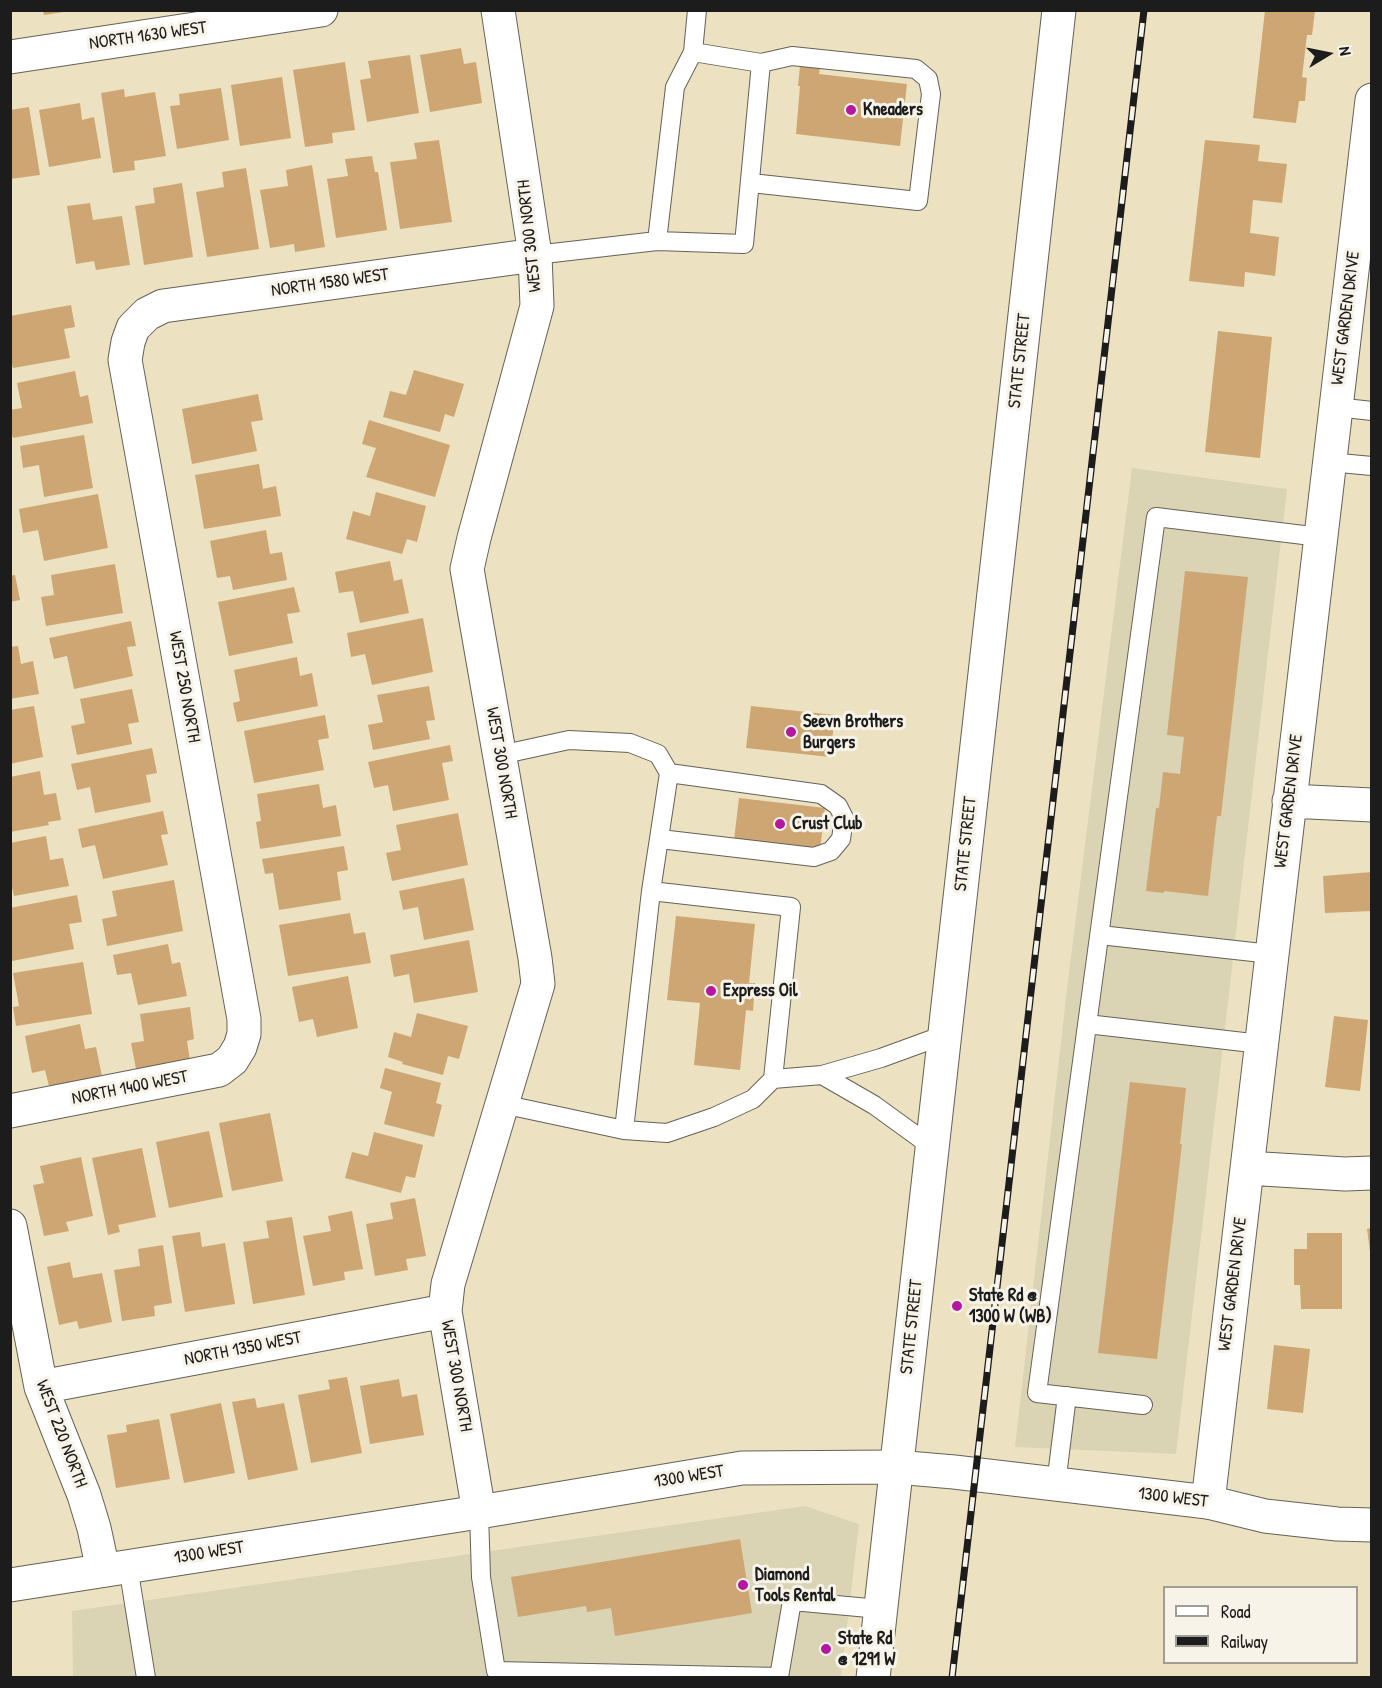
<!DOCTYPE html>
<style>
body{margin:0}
#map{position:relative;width:1382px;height:1688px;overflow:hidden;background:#ece2c1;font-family:"Patrick Hand",sans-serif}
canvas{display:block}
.frame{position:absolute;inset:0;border:12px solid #1c1c1c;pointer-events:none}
.legend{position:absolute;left:1163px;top:1586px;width:195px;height:78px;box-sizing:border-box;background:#f7f3e8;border:2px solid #9f9d96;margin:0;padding:8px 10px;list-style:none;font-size:18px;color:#1c1c1c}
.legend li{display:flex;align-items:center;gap:12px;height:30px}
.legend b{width:30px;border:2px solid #9f9d96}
.north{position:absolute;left:1298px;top:24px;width:60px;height:60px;-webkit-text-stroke:4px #f7f3e8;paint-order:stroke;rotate:80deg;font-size:16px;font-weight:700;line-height:24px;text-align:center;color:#1c1c1c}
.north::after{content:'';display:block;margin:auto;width:21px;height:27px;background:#1c1c1c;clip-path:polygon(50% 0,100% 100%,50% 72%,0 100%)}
</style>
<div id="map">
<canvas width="1382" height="1688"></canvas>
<div class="frame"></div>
<ul class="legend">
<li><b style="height:8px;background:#fff"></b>Road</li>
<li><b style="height:8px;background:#1c1c1c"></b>Railway</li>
</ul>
<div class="north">N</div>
</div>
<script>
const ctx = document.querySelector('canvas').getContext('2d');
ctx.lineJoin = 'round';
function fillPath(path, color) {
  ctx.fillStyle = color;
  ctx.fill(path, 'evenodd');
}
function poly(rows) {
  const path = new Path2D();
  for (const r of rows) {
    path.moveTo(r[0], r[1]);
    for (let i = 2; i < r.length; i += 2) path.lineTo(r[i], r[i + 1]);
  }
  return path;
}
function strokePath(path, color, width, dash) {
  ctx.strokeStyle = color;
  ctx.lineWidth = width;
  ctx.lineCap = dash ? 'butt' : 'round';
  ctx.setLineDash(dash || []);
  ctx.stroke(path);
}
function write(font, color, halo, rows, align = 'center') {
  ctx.font = font + ' "Patrick Hand",sans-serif';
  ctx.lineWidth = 6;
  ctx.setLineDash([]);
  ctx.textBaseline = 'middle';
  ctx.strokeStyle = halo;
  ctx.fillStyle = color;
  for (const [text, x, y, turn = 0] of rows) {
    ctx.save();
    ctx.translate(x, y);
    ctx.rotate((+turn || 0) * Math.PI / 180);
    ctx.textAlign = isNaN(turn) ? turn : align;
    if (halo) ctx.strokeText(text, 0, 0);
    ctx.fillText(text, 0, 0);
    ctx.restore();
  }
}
const built = poly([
 [1132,468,1287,489,1176,1454,1015,1447,1067,989],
 [805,1506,859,1524,841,1677,73,1677,72,1611]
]);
const building = poly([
 [43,10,64,10,64,12,44,15],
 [1265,10,1315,11,1312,35,1307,35,1302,77,1307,78,1305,101,1299,101,1296,123,1253,118],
 [461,48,464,64,476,62,482,103,430,112,420,55],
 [410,55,419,113,367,122,360,80,371,78,368,61],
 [345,62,355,130,332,133,333,143,305,147,293,70],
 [800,66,820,68,819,74,907,84,900,146,796,134,800,86,798,86],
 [282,77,291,138,240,146,231,85],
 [221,88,229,140,177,149,170,106,180,105,179,94],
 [124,89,125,97,155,92,166,156,134,161,135,170,113,173,101,93],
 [80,103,82,120,94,117,101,158,49,167,39,110],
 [29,107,40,175,10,179,10,110],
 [439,140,452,222,400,229,390,162,417,159,414,143],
 [1205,140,1260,145,1258,161,1287,164,1282,203,1253,200,1250,233,1279,237,1275,276,1245,272,1244,287,1189,281],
 [372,156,375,172,378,172,387,230,336,238,327,179,348,176,345,159],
 [312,165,325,247,295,252,294,244,270,248,260,190,288,186,286,170],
 [246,168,259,249,207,257,196,192,224,187,222,172],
 [182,183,193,257,144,265,135,206,155,203,153,188],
 [90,203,93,220,122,216,130,265,96,270,94,261,76,264,67,206],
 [71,305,75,327,64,329,70,358,13,368,10,356,10,316],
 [1218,331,1272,337,1260,458,1205,452],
 [414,370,464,384,454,417,445,414,440,432,383,417,390,391,406,395],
 [75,371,80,397,88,395,93,423,13,438,10,428,10,410,22,408,17,383],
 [258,394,263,420,251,422,257,451,192,464,182,409],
 [369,420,450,445,435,497,366,477,376,448,362,444],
 [84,435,93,488,44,497,39,465,23,468,20,446],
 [259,464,263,489,276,486,281,516,204,529,195,475],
 [376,492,426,506,417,542,407,539,402,554,346,539,353,511,370,516],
 [98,494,108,548,44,561,38,530,23,533,19,509],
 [266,530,270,554,282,552,287,580,233,590,230,576,217,578,210,541],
 [390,561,394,581,402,579,409,613,360,623,353,591,339,593,335,572],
 [115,564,123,613,46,626,41,597,54,595,51,575],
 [1185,571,1248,577,1221,816,1217,816,1208,896,1164,891,1164,893,1146,891,1156,808,1159,808,1163,772,1180,774,1184,737,1167,735],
 [15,575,20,600,10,602,10,576],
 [294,587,300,612,287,614,293,643,229,656,218,602],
 [423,618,433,672,372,685,365,654,351,657,347,633],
 [131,621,136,646,127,647,133,676,74,689,67,656,54,659,49,638],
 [18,646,21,664,33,661,39,694,10,699,10,647],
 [297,657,300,676,312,673,318,706,237,722,233,703,240,701,234,670],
 [429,686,435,720,426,721,430,739,373,750,368,725,383,722,377,695],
 [132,689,139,722,128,724,132,744,77,755,71,726,85,723,80,699],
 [34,706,43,757,10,764,10,710],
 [751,706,835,715,830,757,746,748],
 [325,715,329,738,318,740,324,770,254,783,244,731],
 [450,745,453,761,442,763,449,800,393,811,388,785,374,788,368,762],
 [152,748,157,773,146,775,151,802,95,813,90,787,77,790,71,764],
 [40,771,44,795,56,793,61,820,48,822,49,825,10,832,10,777],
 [319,784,323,808,336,805,341,836,260,849,256,822,261,821,257,794],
 [739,798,825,808,820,850,734,840],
 [163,811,168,834,161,835,168,865,103,879,95,845,82,848,78,829],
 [458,813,468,865,392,881,386,853,401,850,396,825],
 [46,836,50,860,63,858,69,886,14,896,10,879,10,843],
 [344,846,348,870,337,872,341,900,279,910,273,873,265,874,262,859],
 [1372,872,1372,911,1325,913,1323,876],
 [464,878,474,930,424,940,418,907,403,910,399,891],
 [174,880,183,931,107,946,102,919,117,916,112,891],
 [77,895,82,922,69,924,74,949,12,961,10,952,10,908],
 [350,913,354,934,365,932,371,963,288,976,279,925],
 [676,916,755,924,749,983,755,983,753,1011,746,1010,740,1070,694,1065,700,1003,667,1000],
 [469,940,478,992,414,1003,409,974,394,977,390,955],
 [168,944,172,964,180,962,187,996,138,1005,131,973,117,975,113,955],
 [83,962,92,1014,16,1026,13,1007,19,1006,13,973],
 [348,976,358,1028,317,1037,313,1019,299,1022,292,987],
 [190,1007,194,1039,187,1041,190,1061,136,1069,131,1043,144,1041,140,1014],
 [417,1013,468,1026,459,1059,448,1056,443,1075,402,1064,403,1062,388,1057,394,1032,411,1037],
 [1334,1016,1368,1020,1360,1091,1325,1087],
 [80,1024,85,1049,96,1047,102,1076,49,1086,45,1070,32,1073,25,1036],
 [385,1068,441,1083,436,1103,442,1105,434,1137,384,1124,392,1092,380,1088],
 [1130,1082,1186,1088,1180,1144,1182,1144,1157,1359,1098,1353],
 [270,1113,283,1181,232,1191,219,1123],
 [209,1131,223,1197,169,1208,156,1142],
 [374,1132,423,1145,415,1178,406,1176,401,1193,345,1178,352,1152,368,1156],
 [142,1148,156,1217,118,1225,120,1232,108,1235,92,1158],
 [81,1157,93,1216,66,1222,69,1231,44,1236,33,1185,44,1183,40,1166],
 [415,1198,426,1256,406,1259,408,1270,375,1276,366,1224,393,1219,390,1203],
 [352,1211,363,1269,344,1272,345,1280,313,1286,303,1236,331,1231,328,1216],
 [292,1217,305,1295,253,1304,243,1242,269,1238,266,1221],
 [1372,1228,1372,1252,1370,1252,1367,1229],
 [200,1232,202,1247,225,1243,235,1304,185,1312,172,1236],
 [1307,1233,1342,1233,1342,1309,1301,1309,1300,1285,1294,1285,1294,1249,1307,1249],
 [163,1245,172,1303,154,1306,155,1316,122,1321,114,1270,140,1266,138,1249],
 [70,1262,73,1278,102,1273,112,1322,79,1329,77,1321,59,1325,47,1267],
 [1274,1345,1310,1349,1303,1413,1267,1409],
 [347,1377,362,1453,311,1463,298,1395,330,1389,328,1380],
 [399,1379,402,1397,417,1394,424,1435,370,1444,360,1386],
 [255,1398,257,1408,284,1403,298,1470,248,1480,232,1402],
 [221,1403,235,1473,184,1483,170,1414],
 [159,1419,170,1479,116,1488,107,1435,127,1432,126,1425],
 [740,1539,752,1613,615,1636,611,1608,587,1612,586,1606,518,1617,511,1577]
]);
const lane = poly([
 [751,183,918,201,931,94,928,79,916,69,792,56,761,63],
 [657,241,675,87,693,52],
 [535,255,657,241,744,244,761,63,693,52,697,10],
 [1336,407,1372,411],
 [1329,462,1372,466],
 [500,755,569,740,630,743,658,754,669,773,651,891,624,1130,667,1133,714,1117,753,1099,773,1079,822,1075],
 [660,839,814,857,831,851,841,839,844,818,838,806,821,794,669,773],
 [651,891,791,907,773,1079],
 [1100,935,1271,954],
 [1087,1024,1261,1044],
 [502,1104,624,1130],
 [932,1147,874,1105,822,1075,881,1058,944,1035],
 [1143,1405,1037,1393,1156,517,1320,537],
 [1056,1484,1067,1396],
 [479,1512,481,1577,496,1671,779,1677,792,1601,880,1609],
 [128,1566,146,1678]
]);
const street = poly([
 [10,57,321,10],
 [1289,801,1372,805],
 [10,1111,219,1070,232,1060,240,1047,244,1034,244,1019,125,360,128,342,133,328,147,314,163,306,535,255],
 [1247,1168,1345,1174,1372,1173],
 [10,1226,41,1387,84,1495,94,1528,103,1570],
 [41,1387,445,1311],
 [1208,1502,1372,100],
 [479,1512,445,1311,448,1284,538,984,535,958,467,569,474,538,537,306,535,255,498,10]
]);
const secondary = poly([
 [10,1585,479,1512,742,1468,896,1467,954,1472,1208,1502,1265,1516,1337,1524,1372,1525]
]);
const primary = poly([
 [873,1678,1059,10]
]);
const rail = poly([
 [952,1678,1144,10]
]);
const markers = [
 [851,110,6,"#b5179e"],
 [791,732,6,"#b5179e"],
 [780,824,6,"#b5179e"],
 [711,991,6,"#b5179e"],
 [957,1306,6,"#b5179e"],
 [743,1585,6,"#b5179e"],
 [826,1649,6,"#b5179e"]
];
const streetNames = [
 ["NORTH 1630 WEST",148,36,-8],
 ["WEST 300 NORTH",530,236,-96],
 ["NORTH 1580 WEST",330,283,-8],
 ["WEST GARDEN DRIVE",1346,318,-83],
 ["STATE STREET",1020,361,-84],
 ["WEST 250 NORTH",184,687,80],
 ["WEST 300 NORTH",501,763,80],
 ["WEST GARDEN DRIVE",1289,801,-83],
 ["STATE STREET",966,844,-84],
 ["NORTH 1400 WEST",130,1088,-11],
 ["WEST GARDEN DRIVE",1233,1284,-83],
 ["STATE STREET",912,1327,-84],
 ["NORTH 1350 WEST",243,1349,-11],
 ["WEST 300 NORTH",456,1376,80],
 ["WEST 220 NORTH",61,1434,69],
 ["1300 WEST",689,1477,-9],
 ["1300 WEST",1173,1498,7],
 ["1300 WEST",209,1553,-9]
];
const poiNames = [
 ["Kneaders",863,110],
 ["Seevn Brothers",803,722],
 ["Burgers",803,743],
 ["Crust Club",792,824],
 ["Express Oil",723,991],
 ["State Rd @",969,1296],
 ["1300 W (WB)",969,1317],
 ["Diamond",755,1575],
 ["Tools Rental",755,1596],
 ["State Rd",838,1639],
 ["@ 1291 W",838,1660]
];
fillPath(built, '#dad4b4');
fillPath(building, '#cda673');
strokePath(lane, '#656156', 20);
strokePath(street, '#656156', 35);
strokePath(secondary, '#656156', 35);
strokePath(primary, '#656156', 35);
strokePath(lane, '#fff', 18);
strokePath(street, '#fff', 33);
strokePath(secondary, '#fff', 33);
strokePath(primary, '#fff', 33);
strokePath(rail, '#1c1c1c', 7);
strokePath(rail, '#f7f3e8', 4.5, [14]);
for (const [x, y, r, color] of markers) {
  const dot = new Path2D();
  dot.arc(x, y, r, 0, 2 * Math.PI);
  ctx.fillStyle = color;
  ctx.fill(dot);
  strokePath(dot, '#f7f3e8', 2);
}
write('18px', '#1c1c1c', '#f7f3e8', streetNames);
write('bold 18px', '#1c1c1c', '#f7f3e8', poiNames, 'left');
</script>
